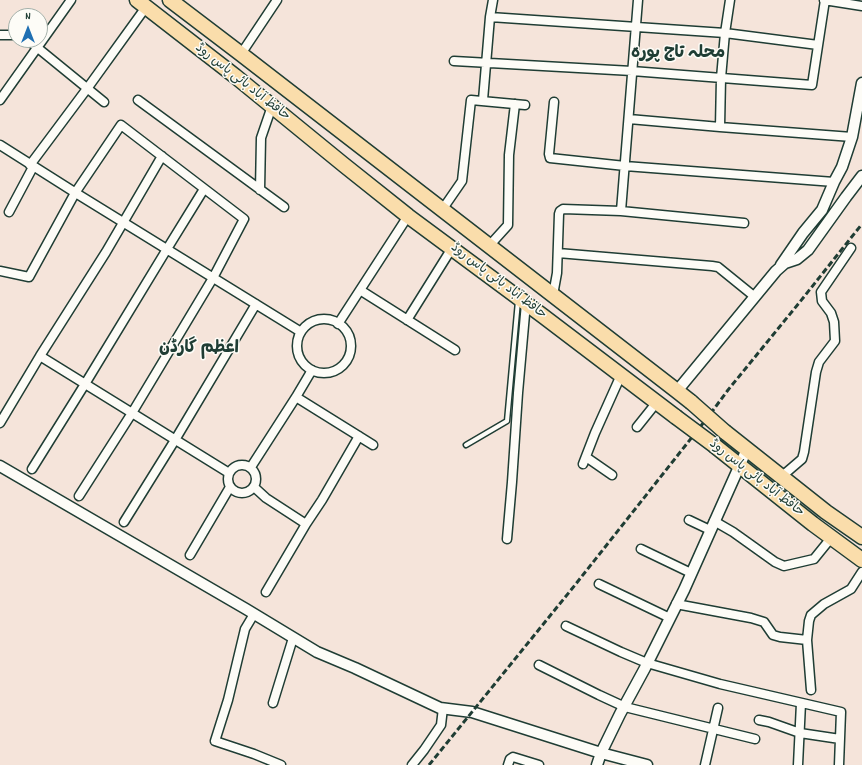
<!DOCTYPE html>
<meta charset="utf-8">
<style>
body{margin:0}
#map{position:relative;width:862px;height:765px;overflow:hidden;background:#f5e4da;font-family:Dekko,sans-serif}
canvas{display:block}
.north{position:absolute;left:8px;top:8px;width:40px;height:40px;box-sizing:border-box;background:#fdfcf7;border:1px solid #a4b0a9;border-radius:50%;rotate:0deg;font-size:11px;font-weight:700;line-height:16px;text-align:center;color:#1f3d34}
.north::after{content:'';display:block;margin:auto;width:14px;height:18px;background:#1f6fb2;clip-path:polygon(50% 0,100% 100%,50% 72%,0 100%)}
</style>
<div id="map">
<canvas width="862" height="765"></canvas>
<div class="north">N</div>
</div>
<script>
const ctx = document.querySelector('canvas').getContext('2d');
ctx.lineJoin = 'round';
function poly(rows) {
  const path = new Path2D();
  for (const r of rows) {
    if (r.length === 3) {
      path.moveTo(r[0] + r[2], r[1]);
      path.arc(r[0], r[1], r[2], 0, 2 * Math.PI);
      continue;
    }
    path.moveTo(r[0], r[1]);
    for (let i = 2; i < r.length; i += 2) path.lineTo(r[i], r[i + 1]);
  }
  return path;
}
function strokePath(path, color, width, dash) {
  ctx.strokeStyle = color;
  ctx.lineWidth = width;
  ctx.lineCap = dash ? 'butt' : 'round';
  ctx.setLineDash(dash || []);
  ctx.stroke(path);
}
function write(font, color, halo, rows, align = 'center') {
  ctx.font = font + ' Dekko,"Playpen Sans Arabic",sans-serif';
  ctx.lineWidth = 3;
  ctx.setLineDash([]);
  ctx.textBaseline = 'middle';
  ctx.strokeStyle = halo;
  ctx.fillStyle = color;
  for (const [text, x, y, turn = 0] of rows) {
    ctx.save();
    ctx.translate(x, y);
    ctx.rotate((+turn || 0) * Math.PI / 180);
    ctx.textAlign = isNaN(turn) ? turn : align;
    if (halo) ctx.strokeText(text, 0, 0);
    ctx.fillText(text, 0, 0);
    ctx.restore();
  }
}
const service = poly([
 [466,445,507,421,518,301]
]);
const minor = poly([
 [824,0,862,6],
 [490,17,725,33,818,45],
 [0,35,16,35],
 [28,40,104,102],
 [241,54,277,0],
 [454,61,632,71,812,85,825,0],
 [0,100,71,0],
 [138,100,284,207],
 [483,100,490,17,493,0],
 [554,102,549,154,550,158,625,166,834,182],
 [629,119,720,127,852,137],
 [720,127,721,78,725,33,730,0],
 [0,145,79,195,301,332],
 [30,165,89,86,146,7],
 [260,190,261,138,272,106],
 [442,210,462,181,471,100,525,105],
 [621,211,638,0],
 [9,212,33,167],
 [489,246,508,225,509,155,515,104],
 [558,253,712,266,718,267,755,297],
 [0,271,29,277,75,193,121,125,244,219,213,278,132,413,79,496],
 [360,290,455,350],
 [553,295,557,273,559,214,560,211,563,209,621,211,744,223],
 [324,346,27],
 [407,320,452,248],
 [338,324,408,216],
 [40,356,229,473],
 [296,397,373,445],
 [0,423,40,356,106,252,162,156],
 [637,427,657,402],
 [586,457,612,475],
 [583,464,595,433,621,375],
 [242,479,14],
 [251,467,296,397,312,370],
 [32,469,85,384,167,249,204,189],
 [781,477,802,459,804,452,816,372,819,362,835,341,834,322,831,313,822,301,821,292,851,248],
 [254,487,266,498,306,524],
 [689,520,710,530],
 [714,521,733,532,775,562,784,566,814,559,831,538],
 [124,522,175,440,256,304],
 [507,539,512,482,518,393,526,303],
 [641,549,691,573],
 [190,555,230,487],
 [599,584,670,618],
 [266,592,306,524,322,500,359,436],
 [676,604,751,618,764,622,773,635,780,637,807,640],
 [254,614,245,629,228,700,215,741,254,754,281,765],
 [566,626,621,652,647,663,720,684,841,712,839,765],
 [539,665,599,695,625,707,755,739],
 [811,690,807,640,809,621,811,615,824,604,851,589,862,572],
 [273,703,293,638],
 [759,720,769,722,800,733,840,739],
 [412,765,424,750,441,725,443,708],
 [508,765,510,759,513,757,539,765],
 [705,765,718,708],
 [798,765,801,703]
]);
const tertiary = poly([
 [781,265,803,233,822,210,834,182,842,167,852,137,862,83],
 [677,391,776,271,785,263,797,259,808,250,846,197,862,176],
 [0,466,246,609,317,652,355,668,440,708,472,712,601,753,647,765],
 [597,765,601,753,620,714,645,668,684,590,747,449]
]);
const trunk = poly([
 [137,0,235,76,344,165,408,216,543,316,676,417],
 [170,0,241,54,677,391,691,402],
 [725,432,826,512,862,537],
 [715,446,813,524,862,560]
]);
const rail = poly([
 [429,765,575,585,708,417,728,390,799,303,862,224]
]);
const trunkBridge = poly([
 [691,402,725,432],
 [676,417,715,446]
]);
const streetNames = [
 ["حافظ آباد بائی پاس روڈ",242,83,38],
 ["حافظ آباد بائی پاس روڈ",498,282,37],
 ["حافظ آباد بائی پاس روڈ",756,479,38]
];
const districtNames = [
 ["محلہ تاج پورہ",678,55],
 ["اعظم گارڈن",199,350]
];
strokePath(service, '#1f3d34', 7);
strokePath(minor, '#1f3d34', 11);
strokePath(tertiary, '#1f3d34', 13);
strokePath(trunk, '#1f3d34', 17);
strokePath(service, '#fdfcf7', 4);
strokePath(minor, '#fdfcf7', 8);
strokePath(tertiary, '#fdfcf7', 10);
strokePath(trunk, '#faddab', 14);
strokePath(rail, '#1f3d34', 3, [6, 3]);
strokePath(trunkBridge, '#1f3d34', 17, []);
strokePath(trunkBridge, '#faddab', 14);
write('13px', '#1f3d34', '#fdfcf7', streetNames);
write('bold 17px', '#1f3d34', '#fdfcf7', districtNames);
</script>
